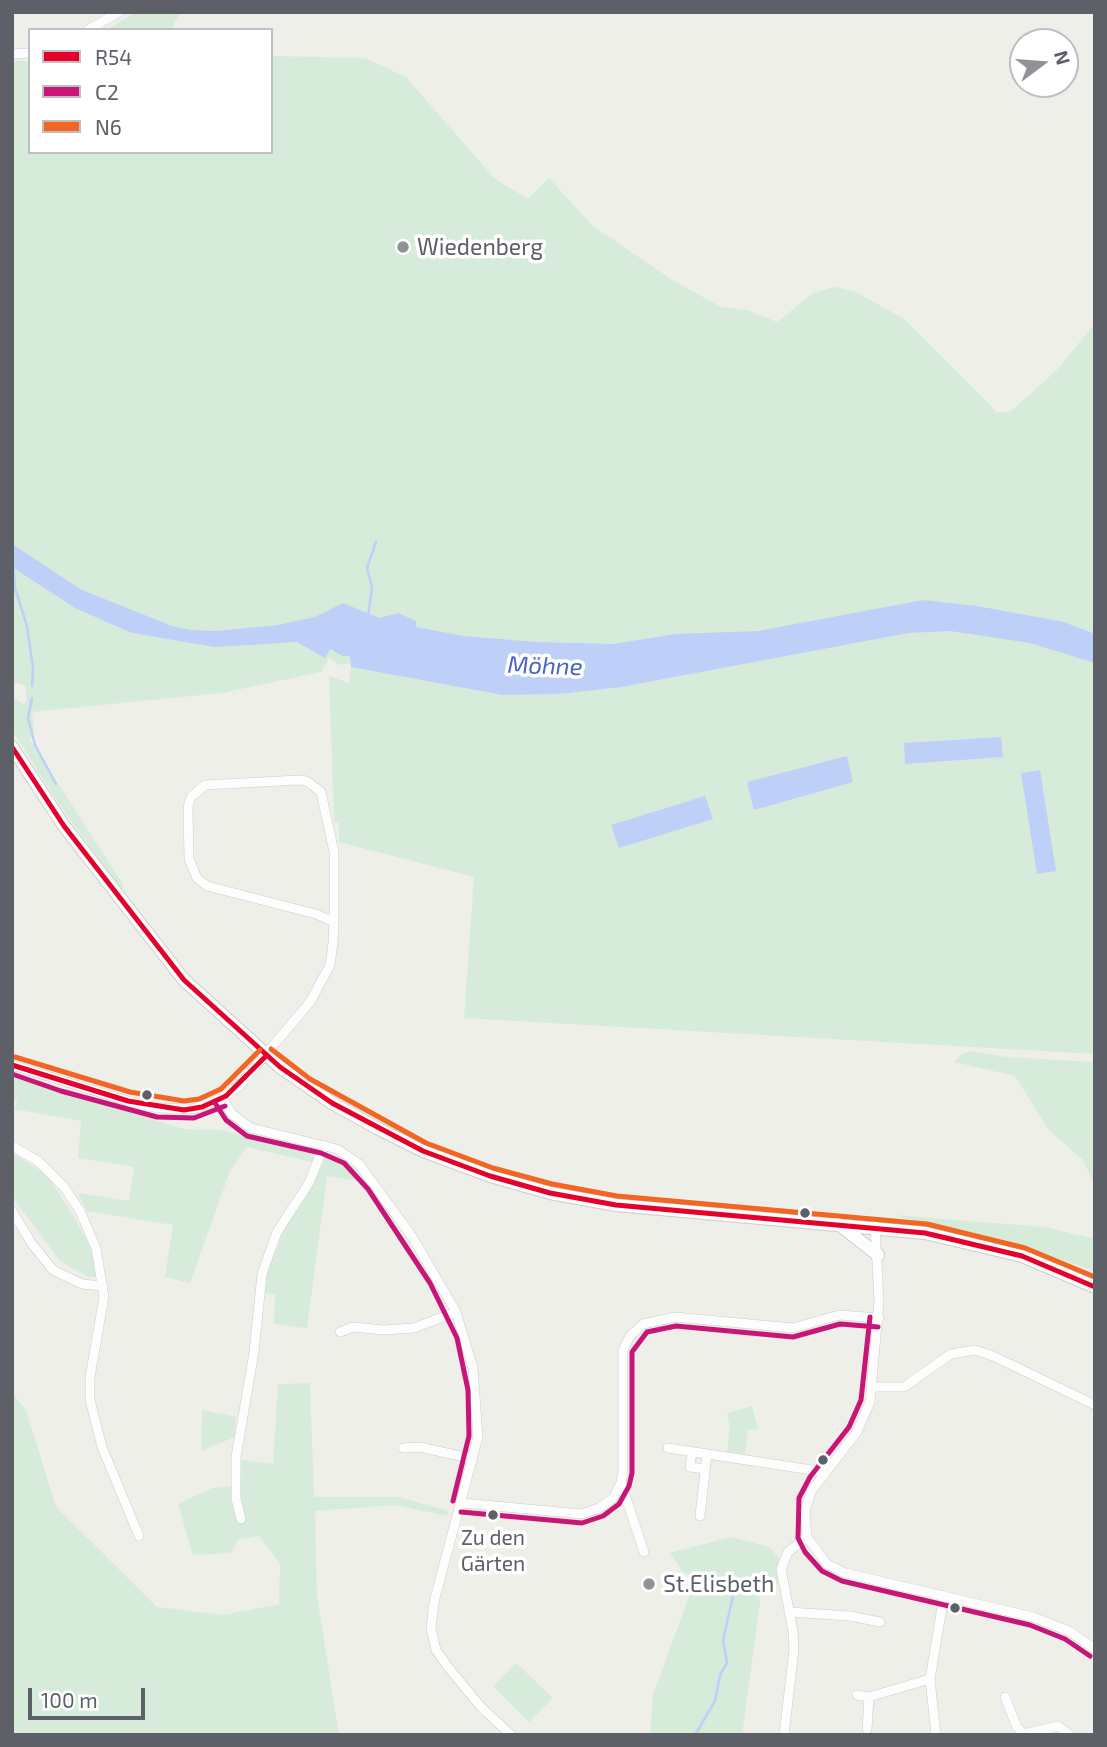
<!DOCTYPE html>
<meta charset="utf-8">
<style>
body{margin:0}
#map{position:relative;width:1107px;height:1747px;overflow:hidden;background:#eeefe9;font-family:"Exo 2",sans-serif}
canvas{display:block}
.frame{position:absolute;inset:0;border:14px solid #5e6068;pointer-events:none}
.legend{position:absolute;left:28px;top:28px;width:245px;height:126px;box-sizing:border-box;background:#fff;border:2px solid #bfbfc3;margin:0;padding:9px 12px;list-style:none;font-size:21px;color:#5e6068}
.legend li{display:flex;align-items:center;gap:14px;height:35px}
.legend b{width:35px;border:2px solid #bfbfc3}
.north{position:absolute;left:1009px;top:28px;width:70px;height:70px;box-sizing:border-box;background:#fff;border:2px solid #bfbfc3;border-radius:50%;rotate:74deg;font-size:19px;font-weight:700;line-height:28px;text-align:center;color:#5e6068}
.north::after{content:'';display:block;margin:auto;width:24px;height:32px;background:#909295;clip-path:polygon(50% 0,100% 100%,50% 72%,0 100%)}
.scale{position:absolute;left:28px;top:1688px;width:117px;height:32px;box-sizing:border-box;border:4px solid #5e6068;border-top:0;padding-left:9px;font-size:21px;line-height:24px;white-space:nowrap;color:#5e6068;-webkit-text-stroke:5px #fff;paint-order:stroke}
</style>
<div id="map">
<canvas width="1107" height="1747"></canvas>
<div class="frame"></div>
<ul class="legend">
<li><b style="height:9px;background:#e4002b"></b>R54</li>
<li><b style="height:9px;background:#c81578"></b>C2</li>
<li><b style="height:9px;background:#f26522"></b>N6</li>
</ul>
<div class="north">N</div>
<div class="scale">100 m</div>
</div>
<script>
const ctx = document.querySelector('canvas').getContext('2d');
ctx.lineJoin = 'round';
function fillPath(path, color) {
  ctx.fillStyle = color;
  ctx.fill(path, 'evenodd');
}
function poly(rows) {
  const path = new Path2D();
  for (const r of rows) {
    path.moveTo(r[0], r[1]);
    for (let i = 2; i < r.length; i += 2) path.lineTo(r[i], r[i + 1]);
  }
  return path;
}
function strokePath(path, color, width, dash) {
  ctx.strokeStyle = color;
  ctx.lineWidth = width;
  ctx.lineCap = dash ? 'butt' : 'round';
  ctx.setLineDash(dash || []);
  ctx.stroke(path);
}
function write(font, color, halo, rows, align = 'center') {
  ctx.font = font + ' "Exo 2",sans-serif';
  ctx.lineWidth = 7;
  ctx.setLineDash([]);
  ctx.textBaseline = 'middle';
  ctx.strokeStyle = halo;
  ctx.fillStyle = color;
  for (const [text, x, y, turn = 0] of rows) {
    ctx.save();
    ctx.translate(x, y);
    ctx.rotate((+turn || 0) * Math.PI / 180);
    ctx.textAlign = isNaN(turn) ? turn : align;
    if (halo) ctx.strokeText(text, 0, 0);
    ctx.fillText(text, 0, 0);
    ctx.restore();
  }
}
const green = poly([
 [136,12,180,12,171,30,106,30],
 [271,56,365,58,406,77,494,178,528,199,549,178,592,225,672,280,721,307,748,310,777,322,813,293,834,287,854,291,904,319,997,412,1010,412,1056,371,1095,323,1095,1054,464,1018,474,877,339,842,339,823,334,822,329,676,349,683,351,667,502,695,553,694,423,678,350,663,339,665,329,658,321,672,222,693,32,712,34,734,29,738,124,886,120,889,57,801,12,730,12,696,24,705,27,699,25,685,12,682,12,61,30,61,30,152,271,152],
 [970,1051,1007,1057,1095,1062,1095,1187,1083,1160,1048,1129,1015,1076,954,1062,963,1053],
 [12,1077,184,1129,220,1130,315,1150,312,1162,247,1147,230,1171,190,1283,165,1277,173,1225,87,1211,78,1193,129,1201,134,1167,78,1158,81,1121,14,1109,18,1100,12,1098],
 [12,1152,48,1176,76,1220,94,1255,97,1277,88,1277,60,1261,16,1202,12,1192],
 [327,1154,352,1166,359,1181,327,1176,307,1328,274,1324,275,1294,263,1293,267,1273,285,1227,313,1185],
 [893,1215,1045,1227,1091,1238,1095,1239,1095,1271,1003,1240],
 [310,1383,314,1497,399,1497,449,1511,447,1516,395,1505,315,1511,317,1596,339,1735,12,1735,12,1393,26,1410,56,1507,157,1607,223,1615,279,1604,280,1564,260,1536,238,1540,231,1553,193,1555,178,1504,212,1488,241,1485,242,1460,273,1464,278,1384],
 [752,1406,758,1430,748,1429,745,1454,727,1452,730,1426,727,1413],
 [202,1410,236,1417,235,1437,201,1451],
 [731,1537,769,1547,778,1557,778,1584,759,1590,760,1603,742,1735,650,1735,653,1695,696,1577,684,1573,670,1553],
 [516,1663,553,1698,529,1722,493,1686]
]);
const water = poly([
 [12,544,82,590,172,626,190,630,216,631,278,625,315,617,343,603,379,618,398,613,416,621,416,627,464,636,537,642,613,644,675,634,758,631,923,600,977,606,1064,622,1095,634,1095,663,1030,643,950,631,908,633,621,687,559,694,502,695,351,667,350,656,343,656,330,649,325,658,297,642,215,647,132,633,75,608,12,567],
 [1001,737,1003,757,905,764,904,743],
 [847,756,853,782,754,810,747,782],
 [1040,770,1056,871,1037,874,1021,773],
 [705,796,713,819,619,848,611,825]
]);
const stream = poly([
 [13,566,15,588,27,626,33,668,32,686],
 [368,617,372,587,367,568,376,542],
 [32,698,28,718,35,745,56,784],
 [695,1735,715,1701,720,1675,727,1663,723,1640,735,1587]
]);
const street = poly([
 [88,30,119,12],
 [12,54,30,53],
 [12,1065,128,1101,158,1108,193,1109,222,1098,239,1086,310,1002,330,965,333,943,334,922,334,852,321,792,307,781,299,780,205,785,191,797,188,807,189,859,197,878,207,886,316,914,334,922],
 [222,1098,232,1114,251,1128,337,1149,359,1164,413,1238,456,1312,473,1368,478,1437,434,1602,431,1629,436,1650,448,1667,481,1707,511,1735],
 [12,1146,38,1161,64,1187,80,1211,96,1248,104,1297,90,1377,90,1400,102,1447,139,1536],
 [12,1211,32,1244,53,1270,82,1284,103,1286],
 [875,1226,879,1302,870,1402,857,1432,812,1490,805,1510,807,1537,827,1564,845,1573,1033,1617,1069,1631,1095,1649],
 [340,1332,353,1327,383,1330,414,1328,456,1312],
 [873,1387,904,1387,951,1354,975,1350,993,1356,1095,1405],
 [403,1448,420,1447,473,1459],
 [668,1448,825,1472],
 [692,1452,690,1467,705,1469],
 [621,1483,644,1552],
 [462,1503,582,1514,599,1508,613,1498,621,1483,623,1472,623,1350,630,1336,643,1324,675,1317,793,1328,839,1315,879,1318],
 [700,1516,707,1454],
 [241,1519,236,1499,236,1457,254,1352,262,1274,277,1232,309,1183,324,1145],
 [789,1612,850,1616,880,1622],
 [857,1695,869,1697,930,1679],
 [1005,1697,1017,1727,1024,1734,1058,1726,1070,1735],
 [867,1729,869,1697],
 [784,1735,794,1649,793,1631,781,1569,788,1552,807,1537],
 [936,1735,930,1679,944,1595]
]);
const secondary = poly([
 [12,747,64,826,184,980,280,1067,332,1103,377,1128,423,1151,490,1176,550,1193,616,1205,925,1233,1022,1256,1095,1287],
 [837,1223,878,1255]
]);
const bus1 = poly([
 [12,747,64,826,184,980,280,1067,332,1103,423,1151,490,1176,550,1193,616,1205,925,1233,1022,1256,1095,1287],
 [12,1065,128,1101,184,1110,202,1107,226,1096,266,1056]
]);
const bus2 = poly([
 [12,1074,61,1091,157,1117,194,1118,225,1106],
 [215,1103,226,1120,247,1136,321,1153,344,1163,368,1189,430,1283,457,1338,468,1390,469,1436,453,1501],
 [870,1317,861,1400,849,1427,810,1477,799,1498,798,1538,805,1552,822,1571,842,1581,1030,1625,1065,1639,1090,1656],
 [461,1512,582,1523,603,1516,619,1504,629,1486,632,1473,632,1352,647,1332,676,1326,793,1337,840,1324,878,1327]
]);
const bus3 = poly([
 [271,1049,310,1079,426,1143,493,1168,552,1184,617,1196,927,1224,1025,1248,1095,1277],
 [15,1057,130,1092,184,1101,199,1099,221,1089,260,1050]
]);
const markers = [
 [403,247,7,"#909295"],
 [147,1095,6,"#5e6068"],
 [805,1213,6,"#5e6068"],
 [823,1460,6,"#5e6068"],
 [493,1515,6,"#5e6068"],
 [649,1584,7,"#909295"],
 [955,1608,6,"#5e6068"]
];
const busNames = [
 ["Zu den",493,1538],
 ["Gärten",493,1564]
];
const poiNames = [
 ["Wiedenberg",417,247],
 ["St.Elisbeth",663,1584]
];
const waterNames = [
 ["Möhne",545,666,2]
];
fillPath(green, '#d7ebda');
fillPath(water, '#bed0f8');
strokePath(stream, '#bed0f8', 2.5);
strokePath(street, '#cbcdcb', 10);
strokePath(secondary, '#cccdcc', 14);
strokePath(street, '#fcfdfc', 9);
strokePath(secondary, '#fcfdfc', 12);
strokePath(bus1, '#e4002b', 5);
strokePath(bus2, '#c81578', 5);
strokePath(bus3, '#f26522', 5);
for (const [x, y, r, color] of markers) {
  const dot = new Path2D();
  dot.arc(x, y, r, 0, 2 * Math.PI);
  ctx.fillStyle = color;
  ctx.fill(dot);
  strokePath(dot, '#fff', 2.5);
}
write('21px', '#5e6068', '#fff', busNames);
write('23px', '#5e6068', '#fff', poiNames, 'left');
write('italic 24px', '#4865c6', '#fff', waterNames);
</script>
